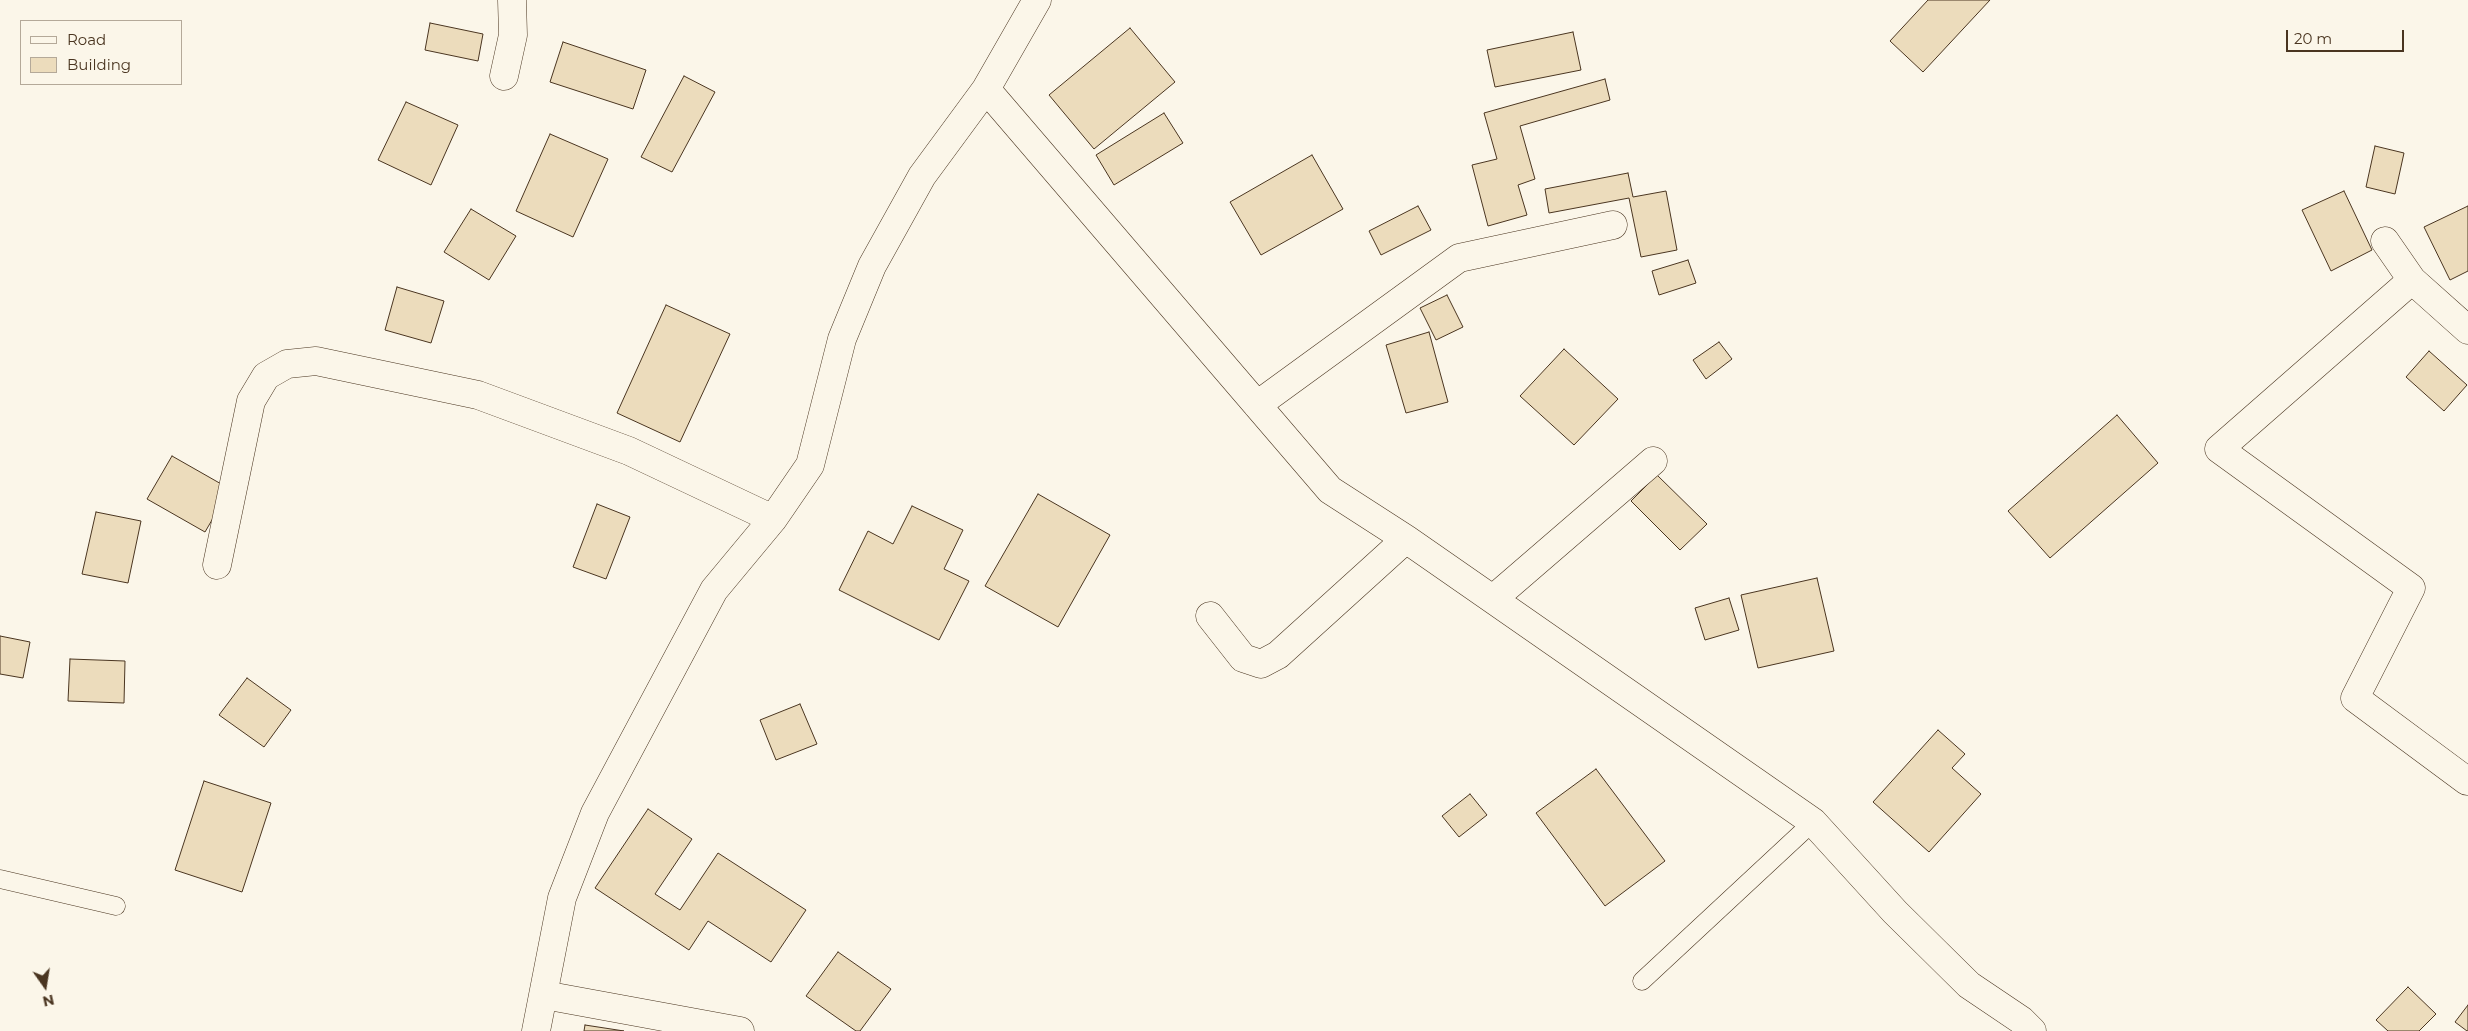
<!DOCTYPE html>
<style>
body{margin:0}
#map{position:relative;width:2468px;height:1031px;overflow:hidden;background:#fbf6e9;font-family:Montserrat,sans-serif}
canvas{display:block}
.legend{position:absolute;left:20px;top:20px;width:162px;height:65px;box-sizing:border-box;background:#fbf6e9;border:1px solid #b4a999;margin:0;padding:6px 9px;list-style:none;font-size:15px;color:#4a3520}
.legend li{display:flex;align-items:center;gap:10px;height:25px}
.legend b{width:25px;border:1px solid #b4a999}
.north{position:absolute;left:20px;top:961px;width:50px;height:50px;-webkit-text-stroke:4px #fbf6e9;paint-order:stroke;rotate:167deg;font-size:14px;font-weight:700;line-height:20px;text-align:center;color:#4a3520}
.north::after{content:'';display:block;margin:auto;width:18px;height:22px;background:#4a3520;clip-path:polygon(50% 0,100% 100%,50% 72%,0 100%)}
.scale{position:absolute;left:2286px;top:30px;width:118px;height:22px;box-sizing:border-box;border:2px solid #4a3520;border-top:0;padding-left:6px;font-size:15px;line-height:18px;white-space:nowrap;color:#4a3520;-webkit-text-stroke:4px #fbf6e9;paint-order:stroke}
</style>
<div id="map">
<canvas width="2468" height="1031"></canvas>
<ul class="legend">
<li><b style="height:6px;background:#fbf6e9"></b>Road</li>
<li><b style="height:14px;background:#ecdcbc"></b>Building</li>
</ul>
<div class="north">N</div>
<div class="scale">20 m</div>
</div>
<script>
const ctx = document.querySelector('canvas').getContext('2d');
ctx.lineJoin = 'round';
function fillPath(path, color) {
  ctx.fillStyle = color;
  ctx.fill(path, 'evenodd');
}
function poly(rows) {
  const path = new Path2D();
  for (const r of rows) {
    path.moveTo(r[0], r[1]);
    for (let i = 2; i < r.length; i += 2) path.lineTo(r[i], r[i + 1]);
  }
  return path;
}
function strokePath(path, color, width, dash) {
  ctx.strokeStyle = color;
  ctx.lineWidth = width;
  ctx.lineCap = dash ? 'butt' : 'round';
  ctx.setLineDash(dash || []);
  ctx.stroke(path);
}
const building = poly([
 [1928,0,1990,0,1923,72,1890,41,1928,0],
 [430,23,483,34,478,61,425,50,430,23],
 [1130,28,1175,82,1094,149,1049,95,1130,28],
 [1573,32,1581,70,1495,87,1487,50,1573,32],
 [563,42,646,70,633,109,550,82,563,42],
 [684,76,715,92,672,172,641,157,684,76],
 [1605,79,1610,100,1520,126,1535,179,1518,185,1527,215,1488,226,1472,165,1497,159,1484,113,1605,79],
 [406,102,458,125,431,185,378,160,406,102],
 [1164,113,1183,143,1114,185,1096,155,1164,113],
 [550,134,608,159,573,237,516,211,550,134],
 [2375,146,2404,153,2395,194,2366,187,2375,146],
 [1312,155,1343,209,1261,255,1230,202,1312,155],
 [1628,173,1633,197,1666,191,1677,250,1641,257,1629,198,1549,213,1545,189,1628,173],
 [2344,191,2372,250,2331,271,2302,210,2344,191],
 [1418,206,1431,230,1381,255,1369,231,1418,206],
 [2468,206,2468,271,2450,280,2424,227,2468,206],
 [471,209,516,236,489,280,444,252,471,209],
 [1688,260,1696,283,1659,295,1652,271,1688,260],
 [397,287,444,301,431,343,385,330,397,287],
 [1447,295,1463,327,1436,340,1420,308,1447,295],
 [666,305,730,334,680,442,617,413,666,305],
 [1429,332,1448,402,1406,413,1386,345,1429,332],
 [1719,342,1732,359,1706,379,1693,360,1719,342],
 [1564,349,1618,399,1574,445,1520,396,1564,349],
 [2429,351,2467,385,2444,411,2406,377,2429,351],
 [2117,415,2158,463,2050,558,2008,511,2117,415],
 [172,456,230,489,205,532,147,499,172,456],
 [1657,475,1707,524,1680,550,1631,501,1657,475],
 [1038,494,1110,535,1058,627,985,586,1038,494],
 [597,504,630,517,606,579,573,567,597,504],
 [912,506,963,530,944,569,969,581,939,640,839,590,868,531,893,544,912,506],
 [96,512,141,521,128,583,82,574,96,512],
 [1817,578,1834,651,1758,668,1741,595,1817,578],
 [1729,598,1739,630,1705,640,1695,608,1729,598],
 [0,636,30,642,23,678,0,674,0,636],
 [70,659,125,661,124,703,68,701,70,659],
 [247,678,291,710,264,747,219,715,247,678],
 [800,704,817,744,776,760,760,720,800,704],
 [1938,730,1965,754,1952,768,1981,794,1929,852,1873,802,1938,730],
 [1596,769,1665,861,1605,906,1536,813,1596,769],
 [204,781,271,803,242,892,175,870,204,781],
 [1470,794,1487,815,1459,837,1442,816,1470,794],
 [648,809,692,839,655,894,680,910,718,853,806,910,771,962,708,921,689,950,595,888,648,809],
 [838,952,891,989,860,1031,856,1031,806,996,838,952],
 [2408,987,2436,1014,2419,1031,2388,1031,2376,1020,2408,987],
 [2468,1005,2468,1031,2467,1031,2455,1022,2468,1005],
 [585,1025,624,1031,584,1031,585,1025]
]);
const lane = poly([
 [0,879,116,906],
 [1642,981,1813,822]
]);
const street = poly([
 [504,76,513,35,512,0],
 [986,89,1330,490,1406,539,1813,822,1895,912,1969,985,2021,1020,2032,1031],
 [2385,241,2412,280,2468,330],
 [2412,280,2219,449,2411,588,2355,698,2467,781],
 [1257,405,1459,258,1613,225],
 [217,565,251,401,266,376,287,364,316,361,478,395,629,451,773,519],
 [1493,599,1653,461],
 [1210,616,1243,658,1261,664,1278,655,1406,539],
 [544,995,740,1031],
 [536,1031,562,898,595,813,714,590,773,519,810,465,842,339,872,266,922,176,986,89,1037,0]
]);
fillPath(building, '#ecdcbc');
strokePath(building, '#4a3520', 1);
strokePath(lane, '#4a3520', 19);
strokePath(street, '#4a3520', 29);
strokePath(lane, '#fbf6e9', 18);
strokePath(street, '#fbf6e9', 28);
</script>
